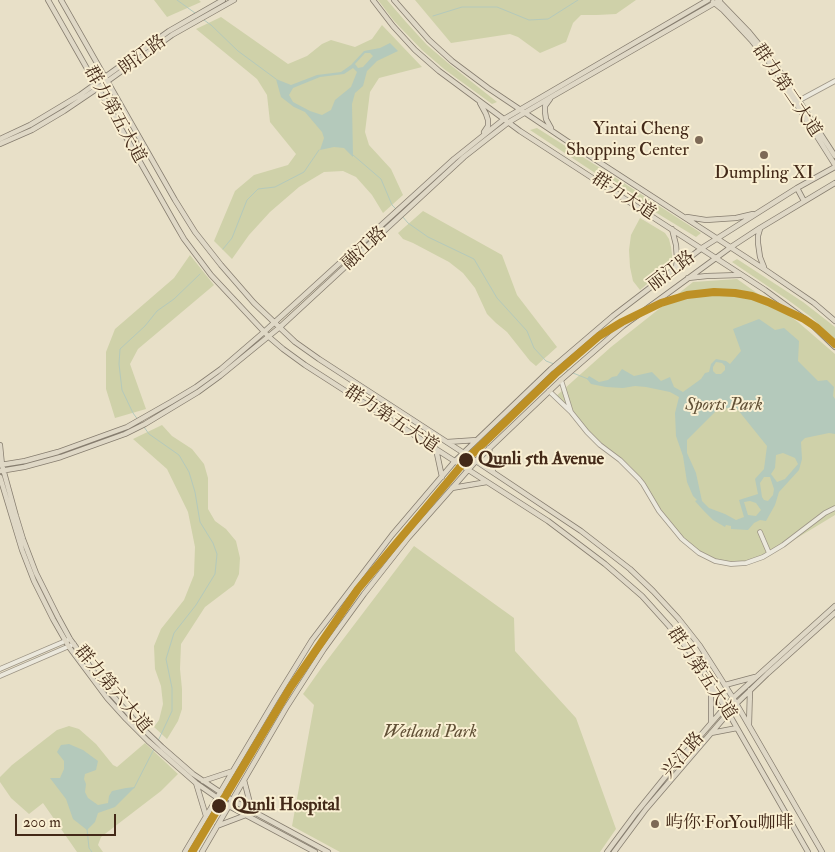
<!DOCTYPE html>
<meta charset="utf-8">
<style>
body{margin:0}
#map{position:relative;width:835px;height:852px;overflow:hidden;background:#e8e0c8;font-family:"IM FELL Double Pica",serif}
canvas{display:block}
.scale{position:absolute;left:15px;top:814px;width:101px;height:22px;box-sizing:border-box;border:2px solid #432918;border-top:0;padding-left:6px;font-size:15px;line-height:18px;white-space:nowrap;color:#432918;-webkit-text-stroke:4px #f9efd2;paint-order:stroke}
</style>
<div id="map">
<canvas width="835" height="852"></canvas>
<div class="scale">200 m</div>
</div>
<script>
const ctx = document.querySelector('canvas').getContext('2d');
ctx.lineJoin = 'round';
function fillPath(path, color) {
  ctx.fillStyle = color;
  ctx.fill(path, 'evenodd');
}
function poly(rows) {
  const path = new Path2D();
  for (const r of rows) {
    path.moveTo(r[0], r[1]);
    for (let i = 2; i < r.length; i += 2) path.lineTo(r[i], r[i + 1]);
  }
  return path;
}
function strokePath(path, color, width, dash) {
  ctx.strokeStyle = color;
  ctx.lineWidth = width;
  ctx.lineCap = dash ? 'butt' : 'round';
  ctx.setLineDash(dash || []);
  ctx.stroke(path);
}
function write(font, color, halo, rows, align = 'center') {
  ctx.font = font + ' "IM FELL Double Pica","Noto Serif SC",serif';
  ctx.lineWidth = 4;
  ctx.setLineDash([]);
  ctx.textBaseline = 'middle';
  ctx.strokeStyle = halo;
  ctx.fillStyle = color;
  for (const [text, x, y, turn = 0] of rows) {
    ctx.save();
    ctx.translate(x, y);
    ctx.rotate((+turn || 0) * Math.PI / 180);
    ctx.textAlign = isNaN(turn) ? turn : align;
    if (halo) ctx.strokeText(text, 0, 0);
    ctx.fillText(text, 0, 0);
    ctx.restore();
  }
}
const green = poly([
 [154,0,199,0,201,2,167,17],
 [378,0,387,0,406,22,427,45,448,63,497,102,492,104,444,69,422,50,394,21],
 [415,0,636,0,616,14,597,15,581,15,573,23,566,42,540,53,518,37,510,34,451,43],
 [221,17,288,64,307,56,322,44,331,40,355,47,372,39,382,25,422,67,379,78,370,92,365,132,369,145,391,169,403,195,383,213,372,195,356,177,343,171,324,172,299,187,270,212,249,235,232,259,214,241,235,191,254,175,288,165,296,154,270,122,267,95,257,79,196,29],
 [537,128,616,178,701,233,696,237,642,204,530,130],
 [423,211,502,255,517,295,557,347,536,366,530,361,507,332,496,323,487,314,475,288,463,273,449,262,413,243,403,239,398,233],
 [640,218,665,233,669,239,671,247,673,262,640,290,633,281,630,267,629,250,631,235],
 [190,255,214,285,138,349,130,364,146,409,115,418,106,389,106,352,115,329,174,278],
 [737,259,803,302,830,323,835,327,835,339,811,317,788,300,732,262],
 [737,279,798,322,835,354,835,515,764,558,746,565,718,563,699,555,657,509,644,482,630,466,598,441,554,398,611,347,693,282],
 [162,425,172,436,192,449,204,464,208,478,208,509,215,521,226,529,236,541,240,558,239,574,234,585,205,607,181,644,180,669,182,689,182,709,178,721,167,739,154,727,159,720,163,704,161,686,155,669,154,646,161,629,184,600,194,575,195,547,188,512,167,469,133,439],
 [414,546,514,618,515,651,576,718,616,829,600,852,340,852,292,826,314,705,303,694,322,667],
 [69,726,79,729,96,744,113,765,117,767,145,743,178,774,161,791,101,837,98,845,103,852,77,852,43,803,29,814,11,798,0,782,0,777,12,765,57,730]
]);
const water = poly([
 [390,43,398,51,377,61,367,71,363,86,355,93,352,104,353,157,344,148,334,147,320,150,324,138,322,132,305,112,294,107,281,97,276,79,291,85,317,75,341,72,351,65,364,51,380,48],
 [365,53,370,53,373,56,363,67,358,68,355,64],
 [353,68,357,72,351,87,335,100,331,110,322,115,310,111,293,102,289,95,293,88,320,77,344,74],
 [759,319,775,330,784,328,799,341,798,361,818,381,827,380,834,387,833,396,835,399,835,434,829,433,805,438,801,442,802,459,799,470,779,492,775,505,766,521,760,520,754,523,748,530,731,529,731,526,726,525,725,527,713,520,703,510,695,501,697,500,693,496,687,482,683,456,676,436,675,413,679,397,670,392,646,387,635,386,623,388,606,387,591,384,587,379,589,376,599,382,608,380,612,377,617,376,622,369,634,376,652,372,661,381,670,377,674,387,683,392,701,379,705,373,709,372,711,364,716,359,726,361,730,364,741,351,733,329],
 [716,362,722,363,725,366,725,370,721,374,716,374,713,371,713,367],
 [727,408,738,410,767,446,764,469,755,479,758,494,739,500,744,517,736,520,725,514,709,508,702,501,696,473,687,453,687,440,715,412],
 [783,453,795,458,798,464,785,479,777,482,771,474,775,468,776,455],
 [764,477,770,477,774,489,773,495,768,501,764,500,762,497,760,483],
 [750,501,756,503,761,510,756,516,748,515,744,502],
 [69,744,83,750,98,761,96,770,85,774,84,779,86,784,85,792,88,798,98,805,108,803,109,796,112,791,126,788,135,787,115,807,98,813,95,822,87,830,73,819,66,799,50,778,60,778,64,769,64,761,57,752,61,745]
]);
const stream = poly([
 [177,0,195,13],
 [433,16,462,7,497,7,529,20,548,19,578,0],
 [204,20,211,25,238,51,276,79],
 [353,155,381,179,392,205,396,209],
 [402,216,408,223,428,237,474,259,497,298,527,331,534,348,546,361,554,364],
 [223,249,232,238,247,200,258,189,275,187,304,172,319,150],
 [557,366,570,371],
 [573,373,588,379],
 [141,424,133,413,122,390,119,364,120,349,145,326,157,311,174,299,200,274],
 [144,427,149,434,179,455,189,472,195,492,200,522,213,543,217,554,215,574,196,605,174,633,166,659,172,688,172,711,158,741],
 [134,788,154,749],
 [87,829,89,848,92,852]
]);
const minor = poly([
 [798,101,835,81],
 [549,391,571,412,561,380],
 [571,412,587,432,600,445,620,460,639,479,643,484,659,511,682,539,699,553,715,561,731,564,746,563,763,557,783,545,825,513,835,508],
 [760,532,769,553],
 [0,669,70,639],
 [0,676,74,644]
]);
const major = poly([
 [48,0,177,227,184,239,211,275,269,337,283,349,305,365,548,521,605,564,642,596,669,626,690,652,702,669,725,707,808,852],
 [61,0,175,200,195,232,221,265,254,303,295,342,319,359,476,461,581,531,630,569,653,591,678,618,700,646,716,671,733,698,822,852],
 [373,0,393,26,415,50,439,71,520,131,765,290,809,322,835,347],
 [394,0,429,40,452,61,488,88,576,147,764,269,814,303,835,321],
 [718,0,748,31,775,64,835,156],
 [713,2,723,10,752,41,773,67,835,165],
 [550,99,545,106,545,112,546,119,551,128],
 [480,103,486,114,488,120,488,126,484,132],
 [0,139,30,125,80,95,169,31,223,0],
 [0,144,32,130,64,111,98,88,172,35,234,0],
 [797,188,804,201],
 [687,217,706,220,736,218,753,214],
 [672,229,676,245,677,259,676,268],
 [760,229,758,236,758,243,760,257,764,267],
 [688,278,707,276,740,275],
 [447,442,477,440],
 [0,445,2,465,16,516,23,539,36,573,58,617,70,639,105,687,137,723,162,747,193,774,232,800,328,852],
 [489,448,493,472],
 [436,449,442,477],
 [0,465,25,461,58,452,127,427,171,402,196,387,221,369,264,332,454,159,504,119,708,0],
 [0,471,24,467,61,457,125,434,145,424,198,392,220,376,280,327,464,157,487,139,509,122,553,96,720,0],
 [0,477,22,550,34,581,53,619,69,647,107,698,126,719,148,741,196,783,229,806,315,852],
 [452,488,487,482],
 [725,685,755,677],
 [711,723,711,686],
 [749,725,750,690],
 [711,733,737,728],
 [244,780,252,811],
 [203,781,233,771],
 [196,783,206,816],
 [217,826,246,815],
 [185,852,275,700,312,640,392,535,455,461,551,369,613,316,702,248,797,188,835,167],
 [202,852,286,708,324,649,364,594,408,538,476,461,561,380,623,326,731,247,760,228,835,183],
 [607,852,636,813,674,766,733,698,835,606],
 [614,852,646,809,736,704,767,674,835,613]
]);
const metro1 = poly([
 [192,852,290,688,358,589,466,460,555,374,599,336,622,322,661,303,687,295,714,292,735,293,752,296,768,302,804,319,816,327,835,344]
]);
const markers = [
 [699,140,5,"#7d6956"],
 [764,155,5,"#7d6956"],
 [466,460,8,"#432918"],
 [219,806,8,"#432918"],
 [655,824,5,"#7d6956"]
];
const streetNames = [
 ["朗江路",143,56,-36],
 ["群力第二大道",786,91,56],
 ["群力第五大道",114,115,61],
 ["群力大道",623,197,33],
 ["融江路",365,249,-43],
 ["丽江路",672,272,-37],
 ["群力第五大道",391,420,33],
 ["群力第五大道",701,674,56],
 ["群力第六大道",112,690,50],
 ["兴江路",684,756,-49]
];
const poiNames = [
 ["Yintai Cheng",689,130],
 ["Shopping Center",689,151],
 ["Dumpling XI",764,174,"center"],
 ["屿你·ForYou咖啡",665,824,"left"]
];
const parkNames = [
 ["Sports Park",724,406],
 ["Wetland Park",430,733]
];
const stopNames = [
 ["Qunli 5th Avenue",478,460],
 ["Qunli Hospital",232,806]
];
fillPath(green, '#cfd1a9');
fillPath(water, '#b4c9bb');
strokePath(stream, '#b4c9bb', 1);
strokePath(minor, '#9d9586', 5.5);
strokePath(major, '#867d6f', 6);
strokePath(minor, '#ebe8dc', 4);
strokePath(major, '#dfd8c6', 4.5);
strokePath(metro1, '#bd9025', 8);
for (const [x, y, r, color] of markers) {
  const dot = new Path2D();
  dot.arc(x, y, r, 0, 2 * Math.PI);
  ctx.fillStyle = color;
  ctx.fill(dot);
  strokePath(dot, '#f9efd2', 2);
}
write('18px', '#432918', '#f9efd2', streetNames);
write('18px', '#432918', '#f9efd2', poiNames, 'right');
write('italic 18px', '#615036', '#f9efd2', parkNames);
write('bold 18px', '#432918', '#f9efd2', stopNames, 'left');
</script>
